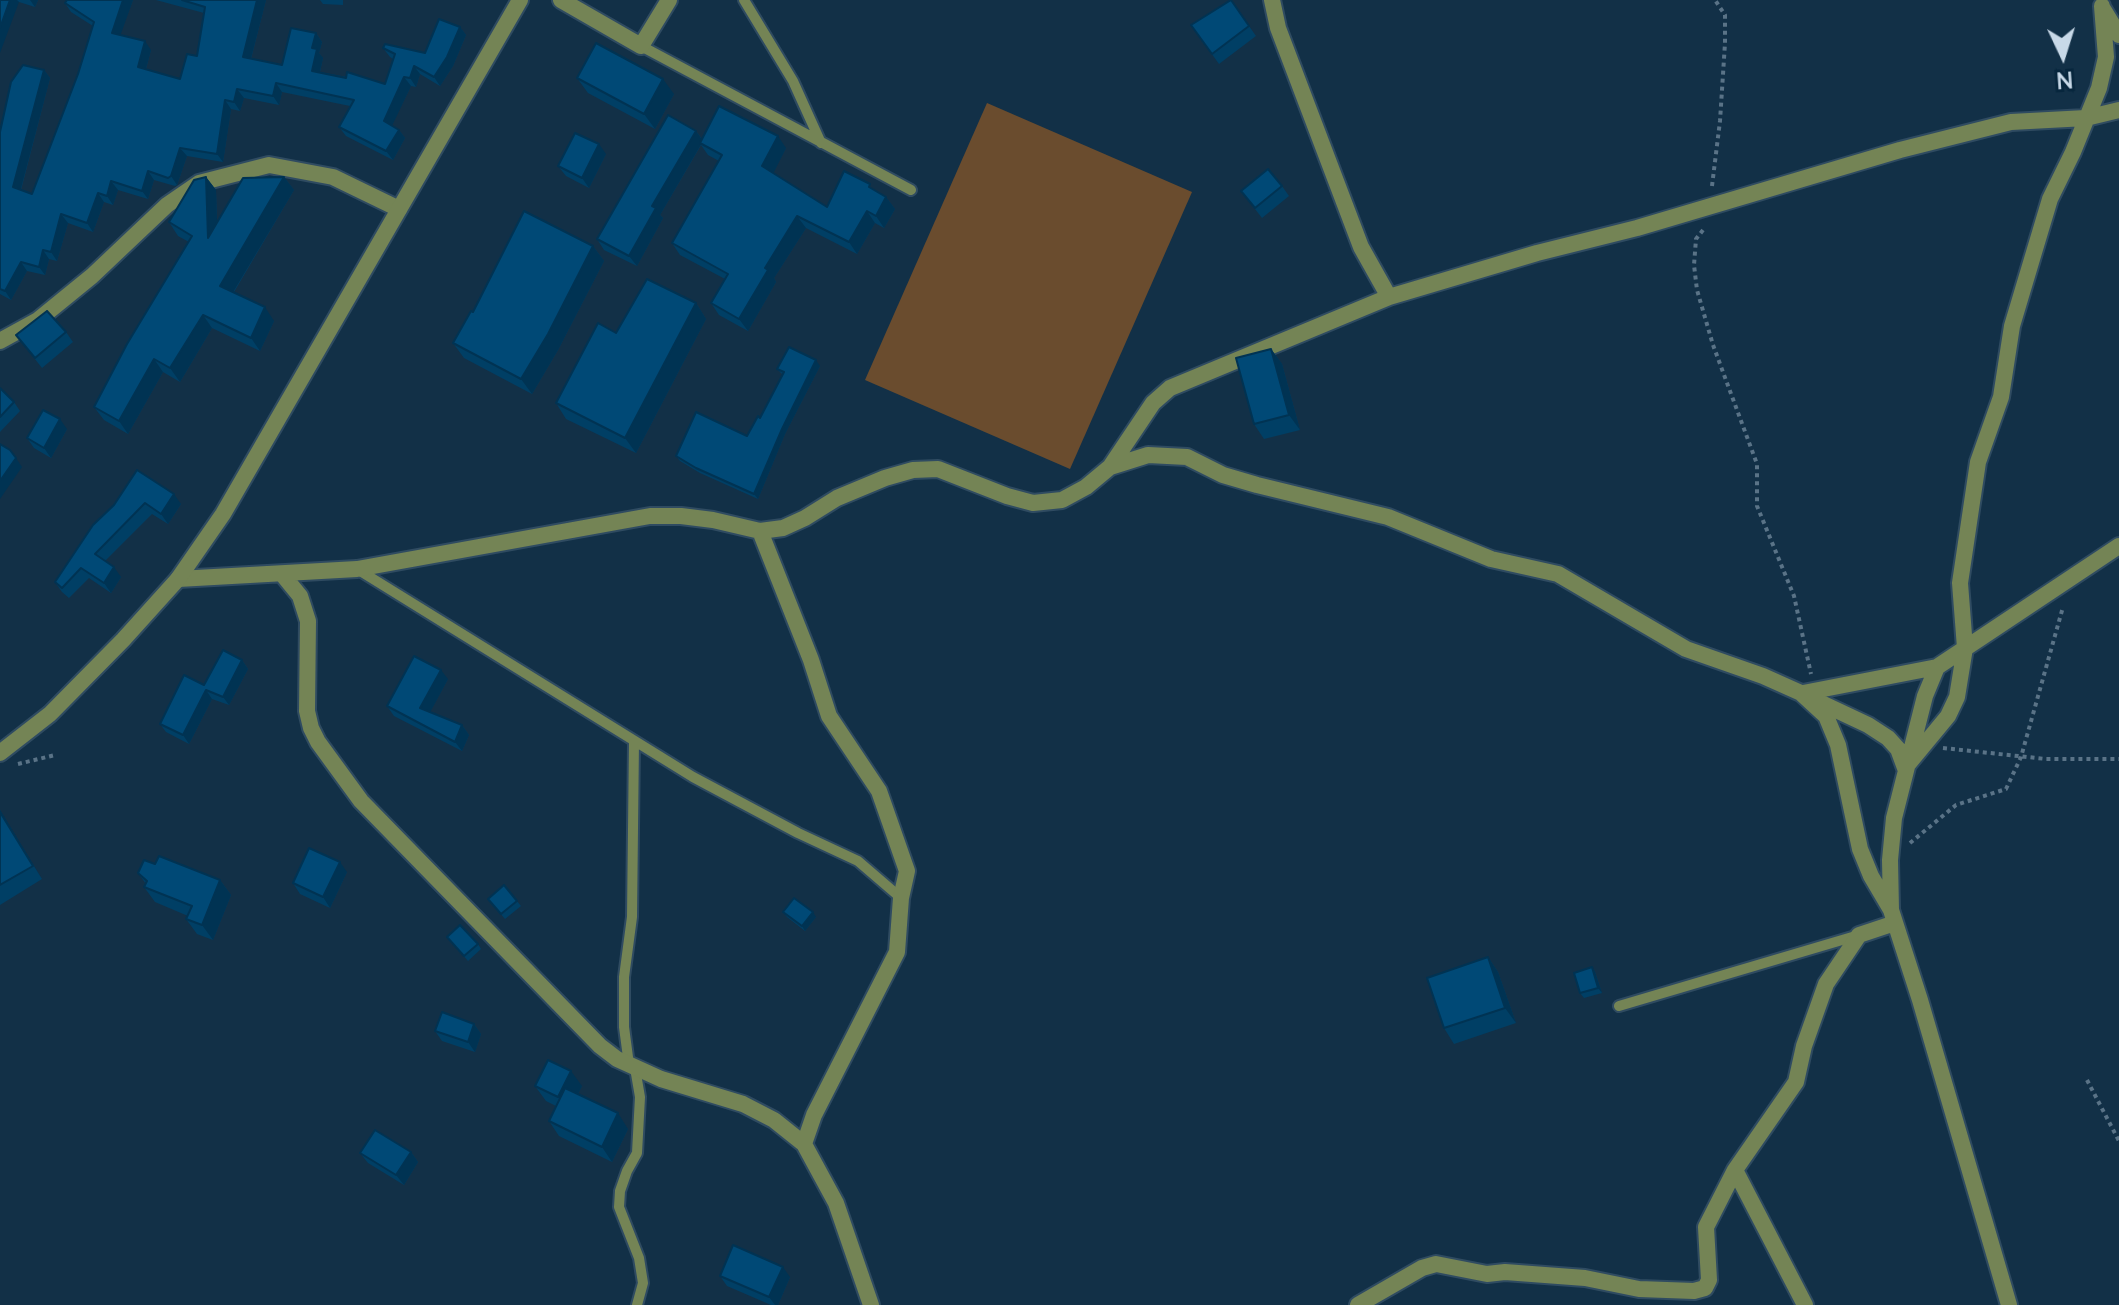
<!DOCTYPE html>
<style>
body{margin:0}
#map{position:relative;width:2119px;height:1305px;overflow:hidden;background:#123047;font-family:Lato,sans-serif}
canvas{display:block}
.north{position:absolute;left:2023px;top:16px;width:80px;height:80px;-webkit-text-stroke:6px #07263d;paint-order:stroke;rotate:176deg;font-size:22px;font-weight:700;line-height:32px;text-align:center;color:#c8d9e8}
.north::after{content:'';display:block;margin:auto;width:28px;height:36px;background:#c8d9e8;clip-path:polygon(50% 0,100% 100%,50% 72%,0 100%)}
</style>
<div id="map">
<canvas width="2119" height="1305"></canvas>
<div class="north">N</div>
</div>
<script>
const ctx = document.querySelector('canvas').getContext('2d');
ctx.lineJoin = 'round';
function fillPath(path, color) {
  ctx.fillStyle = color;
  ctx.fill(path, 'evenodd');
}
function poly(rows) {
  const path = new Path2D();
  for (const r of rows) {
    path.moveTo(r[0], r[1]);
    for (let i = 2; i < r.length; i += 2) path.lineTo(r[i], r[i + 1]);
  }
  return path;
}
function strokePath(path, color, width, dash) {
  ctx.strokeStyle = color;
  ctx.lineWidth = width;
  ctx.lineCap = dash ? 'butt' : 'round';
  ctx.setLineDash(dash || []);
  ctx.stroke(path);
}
const green = poly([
 [987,103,1192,192,1070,469,865,380]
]);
const path = poly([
 [1712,186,1720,121,1725,43,1725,15,1715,0],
 [1703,230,1696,239,1694,265,1697,290,1713,345,1757,464,1757,506,1794,596,1811,674],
 [1943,748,2046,759,2119,759],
 [18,764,55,755],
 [1910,843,1956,805,2006,789,2021,757,2063,607],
 [2087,1080,2119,1141]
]);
const service = poly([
 [744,0,793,81,821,143],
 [641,46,911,190],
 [357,569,693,777,798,833,858,861,901,898],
 [1619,1006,1859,935],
 [629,1065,624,1027,624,977,632,917,634,741],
 [635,1068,640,1097,637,1153,627,1171,620,1191,619,1207,639,1258,643,1283,637,1305]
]);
const minor = poly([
 [561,0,641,46,669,0],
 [1272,0,1278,28,1361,247,1389,297],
 [2103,9,2119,35],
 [0,341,38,320,92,276,167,205,199,183,269,165,333,177,399,209],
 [1110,467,1148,455,1187,457,1223,475,1257,485,1388,517,1491,559,1558,574,1686,649,1763,676,1801,693,1826,716,1838,745,1860,849,1871,876,1891,910],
 [760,531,811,660,829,716,879,791,907,871,901,898,897,952,814,1115,804,1144],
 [282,574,300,596,308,621,307,711,311,728,318,742,361,801,600,1046,617,1059,661,1079,743,1104,774,1120,804,1144,836,1203,871,1305],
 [178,579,357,569,650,516,681,516,713,520,760,531,783,528,805,518,837,498,885,478,913,470,938,469,1007,496,1033,503,1062,500,1086,487,1110,467,1153,403,1170,388,1389,297,1537,253,1637,228,1900,150,2011,122,2086,118,2119,110],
 [1803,693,1937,667],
 [1817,701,1868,725,1888,738,1898,749,1905,768,1948,716,1957,697,1965,648,1960,583,1978,462,2001,397,2012,326,2050,199,2073,152,2099,88,2106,57,2102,6],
 [1735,1170,1805,1305],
 [1358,1305,1422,1268,1436,1264,1487,1274,1505,1272,1585,1278,1639,1289,1694,1291,1705,1288,1709,1280,1706,1227,1735,1170,1796,1082,1804,1046,1826,984,1859,935,1895,923],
 [2009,1305,1920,1000,1891,910,1890,860,1894,818,1925,696,1937,667,2119,546]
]);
const tertiary = poly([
 [0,753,50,714,123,640,178,579,223,514,520,0]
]);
const wall = poly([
 [0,0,38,0,35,7,19,2],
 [67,0,133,0,120,35,151,50,146,69,180,79,197,56,204,13,156,0,266,0,251,59,282,65,316,33,322,42,319,53,323,58,320,72,385,84,393,59,390,57,383,48,425,53,460,27,466,35,453,66,440,86,420,74,416,87,411,86,392,125,399,130,405,138,393,160,346,136,339,127,350,106,282,92,279,105,244,98,240,111,231,109,223,162,187,156,177,185,175,186,154,180,148,199,118,190,113,205,104,202,93,232,68,223,57,261,49,259,45,275,27,271,11,300,0,294,0,132,44,70,50,78,21,190,32,194,78,74,93,26,71,12,65,3],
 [320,0,343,0,343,5,323,4],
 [1231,0,1256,36,1219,64,1191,25],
 [577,78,674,94,655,129,588,93],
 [696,131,702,139,786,148,773,173,827,207,874,191,886,197,895,209,884,228,875,223,857,254,806,228,774,278,776,282,748,331,719,315,711,303,725,279,680,255,672,243,719,161,708,155,701,145,660,215,663,218,637,266,604,250,597,239],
 [606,154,589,188,566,176,558,166],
 [206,177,216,190,217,223,284,177,294,190,234,292,274,321,260,351,212,328,180,382,163,372,128,434,104,420,94,407,189,242,178,236,169,222],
 [1282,186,1289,196,1262,218,1241,191],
 [593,246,604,261,558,350,532,394,464,358,453,343,473,312],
 [696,303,706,319,636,453,566,419,556,403,616,333],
 [66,332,73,342,42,368,16,335],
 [1271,349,1282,364,1300,430,1264,439,1254,424],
 [820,366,785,434,758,499,700,473,680,461,676,456,747,436,760,418,783,375,777,369],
 [0,388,14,402,20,411,0,432],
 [67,429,51,458,34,448,27,438],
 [137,470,181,504,168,524,152,514,105,561,121,577,111,593,89,578,69,598,62,592,55,582,114,505],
 [242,660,248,669,229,705,212,699,189,744,166,732,160,724,204,685],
 [448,679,430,712,462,725,469,735,462,751,394,716,387,706],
 [0,810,42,879,0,905],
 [155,864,220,880,231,895,213,940,197,934,186,919,188,916,155,902,144,887,146,884,138,873],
 [347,872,330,908,300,894,293,883],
 [504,885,521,906,505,919,488,899],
 [783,912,816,917,805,931,787,917],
 [447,937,478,944,481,949,468,961],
 [1488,957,1498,972,1516,1023,1454,1044,1444,1028],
 [1592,967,1595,972,1602,993,1584,998,1580,993],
 [474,1024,481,1034,475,1052,442,1041,435,1031],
 [535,1086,582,1086,578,1094,628,1129,612,1162,559,1136,549,1121,556,1106,546,1101],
 [411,1152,418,1162,404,1185,368,1163,360,1153],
 [720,1276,790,1277,778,1305,771,1305,727,1286]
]);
const shadedWall = poly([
 [10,0,17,0,19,2,0,53,0,28],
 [30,0,38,0,35,7],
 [123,0,133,0,118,42,112,33],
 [257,0,266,0,249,66,243,57],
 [460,27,466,35,453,66,440,86,434,77],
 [316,33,322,42,319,53,323,58,318,80,312,71,312,48],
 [145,41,151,50,144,76,138,67],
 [414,66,420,74,416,87,410,78],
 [44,70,50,78,19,196,13,187],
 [404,77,411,86,390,130,384,121],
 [663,79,674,94,655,129,644,114],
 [276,83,282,92,279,105,273,96],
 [237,89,244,98,240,111,234,102],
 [225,100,231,109,223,162,217,154],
 [399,130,405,138,393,160,386,151],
 [696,131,703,141,660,215,663,218,637,266,629,256,652,206],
 [778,136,786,148,771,178,762,166],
 [599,144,606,154,589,188,582,178],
 [180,148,187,156,177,185,171,176],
 [148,171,154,180,148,199,142,191],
 [206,177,216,190,218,251,208,238],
 [284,177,294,190,229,299,220,286],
 [111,181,118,190,113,205,107,196],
 [98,193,104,202,93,232,87,223],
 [886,197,895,209,884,228,876,216],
 [867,211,875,223,857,254,849,242],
 [61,214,68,223,57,261,51,252],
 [797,216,806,228,774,278,776,282,748,331,739,319,765,268],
 [593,246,604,261,558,350,532,394,521,379],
 [43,250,49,259,45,275,39,267],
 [21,262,27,271,11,300,5,291],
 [696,303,706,319,636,453,625,438],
 [265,307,274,321,260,351,251,338],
 [203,315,212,328,180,382,170,368],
 [1271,349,1282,364,1300,430,1289,415],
 [154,359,163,372,128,434,119,421],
 [816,360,820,366,785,434,758,499,754,494,782,429],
 [60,419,67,429,51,458,44,448],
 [16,458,22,467,0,499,0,481],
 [174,494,181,504,168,524,161,514],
 [114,567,121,577,111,593,104,583],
 [242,660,248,669,229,705,223,697],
 [441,670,448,679,427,718,420,708],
 [206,690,212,699,189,744,183,735],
 [462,725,469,735,462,751,455,742],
 [0,810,42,879,0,812],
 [340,862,347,872,330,908,323,897],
 [220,880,231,895,213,940,202,925],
 [813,912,816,917,805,931,802,926],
 [1488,957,1498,972,1516,1023,1505,1008],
 [1592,967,1595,972,1602,993,1598,988],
 [474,1024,481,1034,475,1052,468,1042],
 [571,1071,582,1086,569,1112,558,1097],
 [618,1113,628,1129,612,1162,602,1147],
 [411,1152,418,1162,404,1185,396,1175],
 [783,1267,790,1277,778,1305,775,1305,769,1297]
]);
const building = poly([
 [0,0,10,0,0,28,0,0],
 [67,0,123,0,112,33,145,41,138,67,180,79,187,54,197,56,205,7,182,0,257,0,243,57,282,65,291,28,316,33,312,48,317,49,312,71,346,78,347,72,385,84,395,54,383,48,385,44,425,53,439,19,460,27,447,57,434,77,414,66,410,78,404,77,384,121,399,130,386,151,339,127,354,100,276,83,273,96,237,89,234,102,225,100,217,154,180,148,171,176,168,178,148,171,142,191,111,181,107,196,98,193,87,223,61,214,51,252,43,250,39,267,21,262,5,291,0,289,0,132,11,82,23,65,44,70,13,187,32,194,78,74,94,22,65,3,67,0],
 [1231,0,1249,26,1212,54,1191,25,1231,0],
 [596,43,663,79,644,114,577,78,596,43],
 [719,106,778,136,762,166,827,207,844,171,870,184,869,187,886,197,876,216,867,211,849,242,797,216,765,268,768,270,739,319,711,303,728,274,672,243,722,155,700,143,719,106],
 [668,115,696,131,652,206,656,208,629,256,597,239,668,115],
 [575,133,599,144,582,178,558,166,575,133],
 [1268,169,1282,186,1255,208,1241,191,1268,169],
 [206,177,208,238,243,178,284,177,220,286,265,307,251,338,203,315,170,368,154,359,119,421,94,407,127,344,192,236,169,222,194,180,206,177],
 [524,211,593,246,548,334,521,379,453,343,471,311,473,312,524,211],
 [647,279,696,303,625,438,556,403,598,323,616,333,647,279],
 [47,311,66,332,35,358,16,335,47,311],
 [789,347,816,360,782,429,754,494,696,468,676,456,696,412,747,436,758,416,760,418,784,372,777,369,789,347],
 [1271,349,1289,415,1254,424,1236,358,1271,349],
 [0,388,14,402,0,417,0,388],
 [43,410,60,419,44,448,27,438,43,410],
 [0,444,10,450,16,458,0,481,0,444],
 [137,470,174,494,161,514,145,503,95,554,114,567,104,583,81,568,62,588,55,582,93,525,114,505,137,470],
 [223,650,242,660,223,697,206,690,183,735,160,724,184,675,204,685,223,650],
 [414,656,441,670,420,708,462,725,455,742,387,706,414,656],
 [0,812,33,866,0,885,0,812],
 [309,848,340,862,323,897,293,883,309,848],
 [159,856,220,880,202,925,186,919,192,906,144,887,147,881,138,873,144,860,155,864,159,856],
 [504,885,517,901,501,914,488,899,504,885],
 [794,898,813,912,802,926,783,912,794,898],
 [460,925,478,944,464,956,447,937,460,925],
 [1488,957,1505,1008,1444,1028,1427,978,1488,957],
 [1592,967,1598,988,1580,993,1574,973,1592,967],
 [442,1012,474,1024,468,1042,435,1031,442,1012],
 [548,1060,571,1071,558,1097,535,1086,548,1060],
 [565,1088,618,1113,602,1147,549,1121,565,1088],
 [375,1130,411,1152,396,1175,360,1153,375,1130],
 [733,1245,783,1267,769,1297,720,1276,733,1245]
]);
fillPath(green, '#6a4c2e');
strokePath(service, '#2f4b61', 14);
strokePath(minor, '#2f4b61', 20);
strokePath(tertiary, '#2f4b61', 20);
strokePath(path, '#5a7387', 4, [4, 4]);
strokePath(service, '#748455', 10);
strokePath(minor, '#748455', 16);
strokePath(tertiary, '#748455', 16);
fillPath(wall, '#003f65');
fillPath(shadedWall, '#003353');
fillPath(building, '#004976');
strokePath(building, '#003353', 2);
</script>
